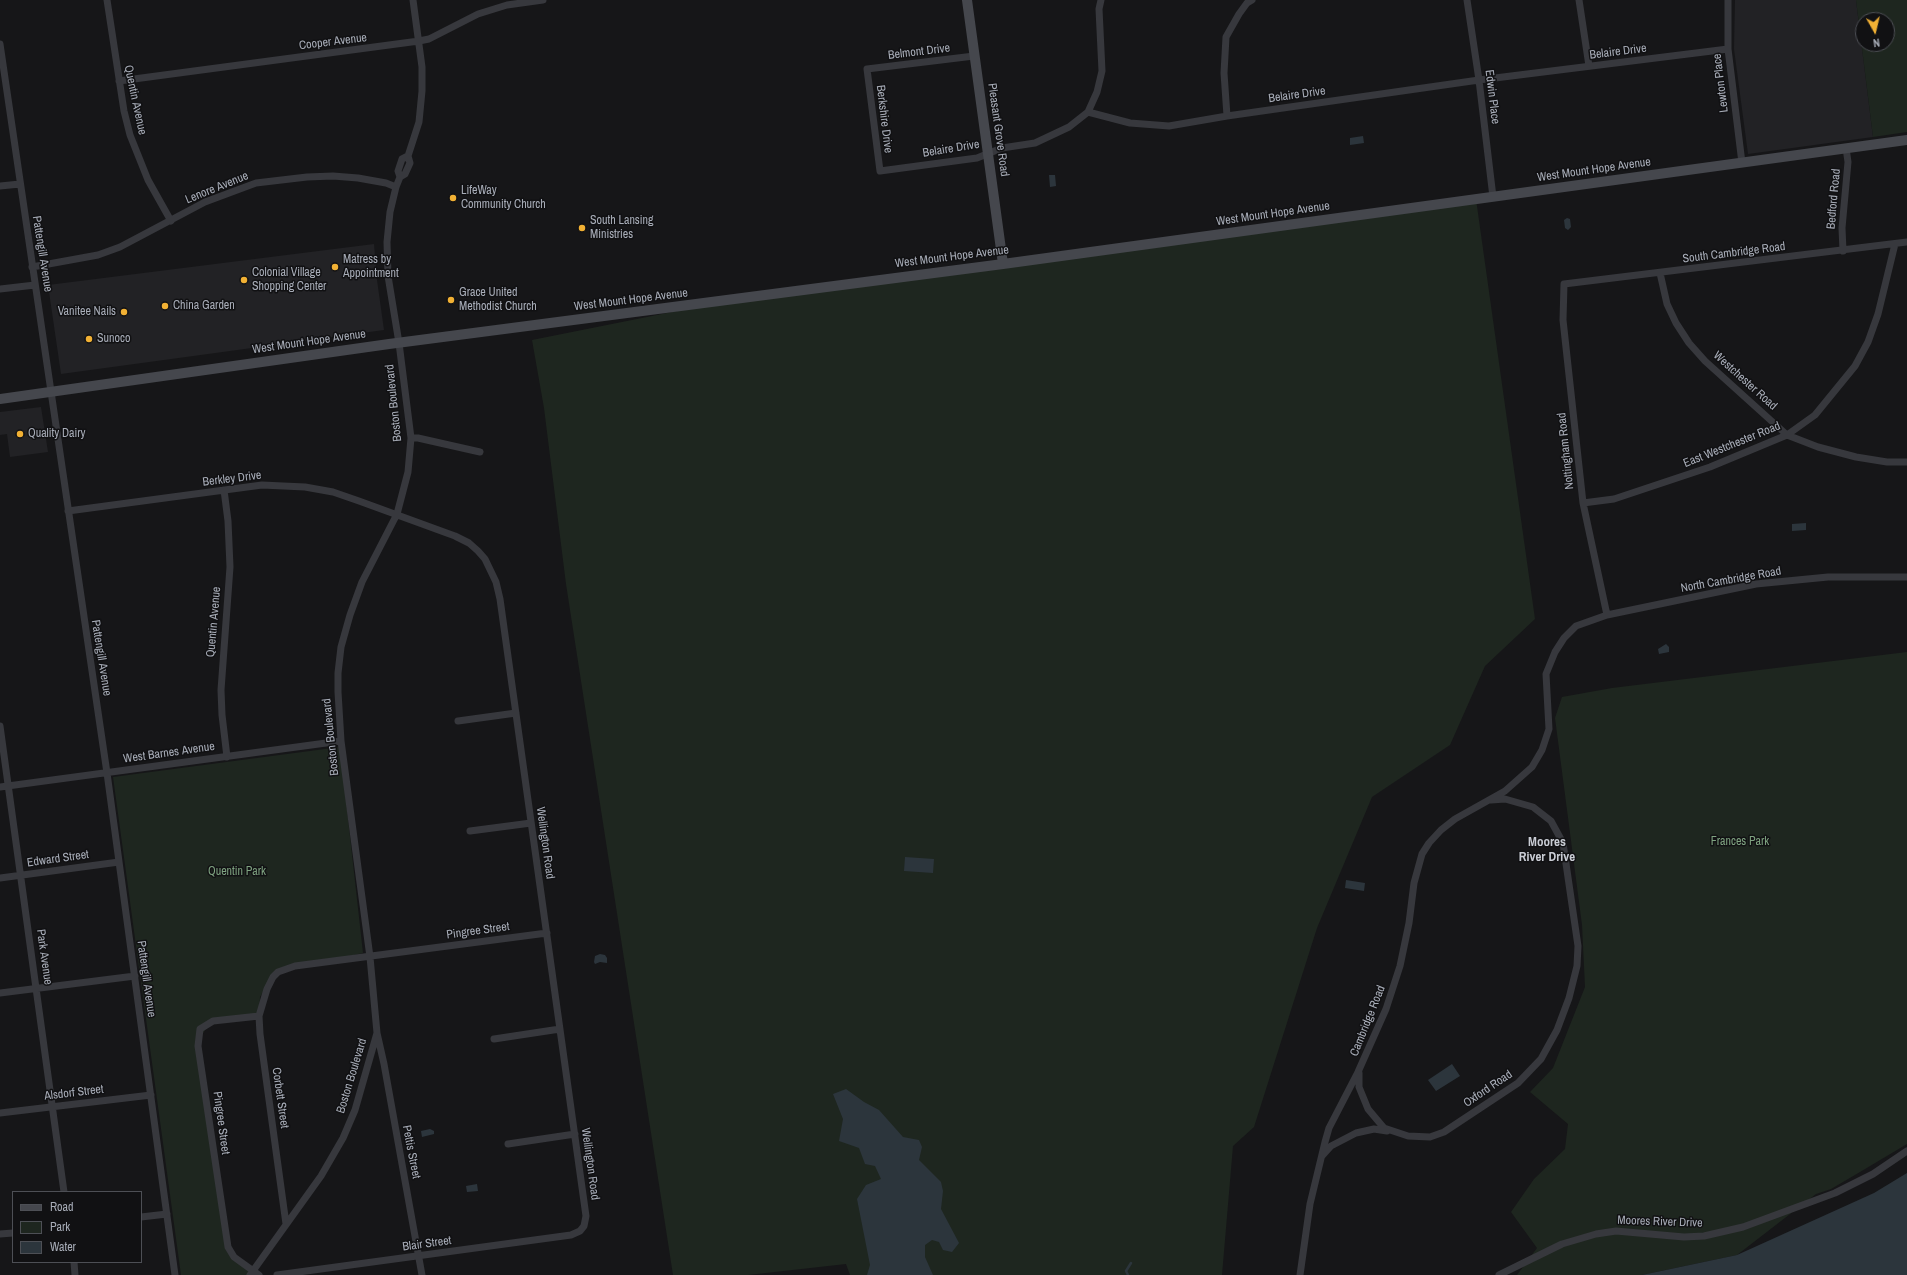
<!DOCTYPE html>
<style>
body{margin:0}
#map{position:relative;width:1907px;height:1275px;overflow:hidden;background:#161618;font-family:"Archivo Narrow",sans-serif}
canvas{display:block}
.legend{position:absolute;left:12px;top:1191px;width:130px;height:72px;box-sizing:border-box;background:#111113;border:1px solid #4d4f55;margin:0;padding:5px 7px;list-style:none;font-size:12px;color:#a8adb8}
.legend li{display:flex;align-items:center;gap:8px;height:20px}
.legend b{width:20px;border:1px solid #4d4f55}
.north{position:absolute;left:1855px;top:12px;width:40px;height:40px;box-sizing:border-box;background:#111113;border:1px solid #4d4f55;border-radius:50%;rotate:172deg;font-size:11px;font-weight:700;line-height:16px;text-align:center;color:#a8adb8}
.north::after{content:'';display:block;margin:auto;width:14px;height:18px;background:#f2b134;clip-path:polygon(50% 0,100% 100%,50% 72%,0 100%)}
</style>
<div id="map">
<canvas width="1907" height="1275"></canvas>
<ul class="legend">
<li><b style="height:5px;background:#45474d"></b>Road</li>
<li><b style="height:11px;background:#1e261f"></b>Park</li>
<li><b style="height:11px;background:#2c353c"></b>Water</li>
</ul>
<div class="north">N</div>
</div>
<script>
const ctx = document.querySelector('canvas').getContext('2d');
ctx.lineJoin = 'round';
function fillPath(path, color) {
  ctx.fillStyle = color;
  ctx.fill(path, 'evenodd');
}
function poly(rows) {
  const path = new Path2D();
  for (const r of rows) {
    path.moveTo(r[0], r[1]);
    for (let i = 2; i < r.length; i += 2) path.lineTo(r[i], r[i + 1]);
  }
  return path;
}
function strokePath(path, color, width, dash) {
  ctx.strokeStyle = color;
  ctx.lineWidth = width;
  ctx.lineCap = dash ? 'butt' : 'round';
  ctx.setLineDash(dash || []);
  ctx.stroke(path);
}
function write(font, color, halo, rows, align = 'center') {
  ctx.font = font + ' "Archivo Narrow",sans-serif';
  ctx.lineWidth = 3;
  ctx.setLineDash([]);
  ctx.textBaseline = 'middle';
  ctx.strokeStyle = halo;
  ctx.fillStyle = color;
  for (const [text, x, y, turn = 0] of rows) {
    ctx.save();
    ctx.translate(x, y);
    ctx.rotate((+turn || 0) * Math.PI / 180);
    ctx.textAlign = isNaN(turn) ? turn : align;
    if (halo) ctx.strokeText(text, 0, 0);
    ctx.fillText(text, 0, 0);
    ctx.restore();
  }
}
const built = poly([
 [1735,0,1856,0,1873,137,1748,154,1734,49],
 [374,244,377,280,384,330,61,374,48,285],
 [41,407,48,452,10,457,7,434,0,435,0,412]
]);
const green = poly([
 [1856,0,1907,0,1907,132,1873,137],
 [1863,20,1887,20,1887,44,1863,44],
 [1476,199,1535,619,1485,666,1450,745,1372,797,1317,928,1254,1127,1233,1146,1222,1275,850,1275,846,1264,748,1275,673,1275,566,584,544,408,532,340,737,299],
 [1907,652,1907,1144,1860,1172,1831,1189,1816,1194,1737,1255,1642,1275,1517,1275,1537,1248,1511,1212,1534,1179,1565,1149,1568,1124,1530,1092,1553,1068,1585,987,1582,925,1555,718,1562,697,1612,688],
 [340,747,363,953,295,968,272,976,260,997,259,1017,210,1023,199,1039,228,1244,235,1257,252,1270,247,1275,181,1275,113,777]
]);
const water = poly([
 [1363,136,1364,143,1350,145,1350,138],
 [1049,175,1055,175,1056,186,1050,187],
 [1567,218,1570,219,1571,227,1568,230,1565,228,1564,220],
 [1806,523,1806,530,1792,531,1792,524],
 [1666,644,1669,647,1669,652,1659,654,1658,649],
 [905,857,934,859,933,873,904,871],
 [1346,880,1365,883,1364,891,1345,888],
 [600,954,605,955,607,958,607,963,600,962,595,964,594,962,595,956],
 [1452,1064,1460,1076,1436,1091,1428,1080],
 [846,1089,864,1102,879,1110,903,1137,919,1140,922,1147,919,1160,941,1182,943,1191,941,1209,959,1243,952,1252,943,1250,939,1242,932,1240,925,1245,925,1257,933,1275,867,1275,870,1265,857,1199,866,1185,881,1179,875,1166,865,1164,859,1148,839,1141,843,1119,833,1094],
 [430,1129,434,1131,434,1134,422,1137,421,1131],
 [1907,1173,1907,1275,1642,1275,1737,1255,1874,1193],
 [477,1184,478,1191,467,1192,466,1186]
]);
const stream = poly([
 [1128,1275,1126,1271,1131,1263]
]);
const street = poly([
 [107,0,124,111,130,135,148,180,171,221],
 [1467,0,1479,80,1493,197],
 [1579,0,1589,66],
 [1728,0,1728,49,1742,163],
 [0,44,107,773,175,1275],
 [974,56,867,69,880,171,977,158,1002,148,1035,143,1069,127,1088,112,1130,123,1169,126,1227,116,1479,80,1728,49],
 [119,81,419,41,429,39,478,14,507,5,543,0],
 [1088,112,1097,92,1102,71,1099,9,1101,0],
 [1227,116,1224,73,1226,37,1239,14,1247,3,1252,0],
 [400,177,398,171,402,159,408,156],
 [0,186,20,184],
 [1843,251,1842,228,1848,162,1846,148],
 [32,267,98,255,120,247,205,202,256,183,307,177,333,176,358,178,386,183,396,187],
 [1660,273,1667,304,1676,323,1689,343,1705,361,1787,435,1818,447,1856,457,1887,462,1907,462],
 [0,289,35,285],
 [411,438,418,438,480,452],
 [224,490,228,521,230,567,221,690,222,715,227,757],
 [1583,503,1614,499,1710,467,1787,435,1815,415,1855,366,1868,342,1878,314,1895,244],
 [68,511,262,485,305,487,333,492,359,501,455,536,469,543,478,551,485,559,496,582,500,599,586,1216,584,1226,580,1231,571,1235,277,1275],
 [1607,615,1583,503,1563,320,1564,284,1907,242],
 [458,721,516,713],
 [0,726,64,1192],
 [0,787,341,741],
 [470,831,531,823],
 [0,878,119,862],
 [0,993,135,976],
 [377,1033,384,1064,422,1275],
 [494,1039,560,1029],
 [1359,1073,1359,1087,1368,1109,1384,1128,1408,1136,1430,1137,1444,1132,1518,1083,1541,1059,1557,1030,1569,998,1577,966,1578,946,1563,843,1551,821,1533,807,1505,799,1491,800],
 [0,1113,151,1095],
 [508,1144,575,1134],
 [1322,1156,1331,1146,1356,1133,1374,1129,1387,1131],
 [141,1217,167,1214],
 [286,1224,260,1034,259,1016,267,989,273,977,278,972,295,966,547,933],
 [0,1234,13,1233],
 [74,1262,75,1275],
 [250,1275,321,1176,343,1138,355,1110,377,1033,370,957,341,741,338,692,338,673,341,647,350,615,362,582,397,514,408,472,411,438,399,343,388,276,387,242,390,212,396,187,400,177,405,174,410,163,408,156,419,122,422,91,422,67,413,0],
 [259,1275,234,1257,228,1247,198,1046,200,1029,213,1021,259,1016],
 [1300,1275,1310,1204,1325,1142,1329,1128,1358,1072,1386,1009,1400,966,1409,923,1414,883,1422,854,1429,843,1441,830,1455,819,1505,791,1532,767,1542,750,1549,729,1546,674,1555,652,1564,638,1576,626,1607,615,1756,584,1828,577,1907,577],
 [1499,1275,1562,1244,1596,1234,1616,1231,1684,1237,1704,1236,1743,1227,1835,1193,1873,1174,1907,1151]
]);
const secondary = poly([
 [967,0,1003,264],
 [0,399,389,344,1003,264,1907,140]
]);
const markers = [
 [453,198,4,"#f2b134"],
 [582,228,4,"#f2b134"],
 [335,267,4,"#f2b134"],
 [244,280,4,"#f2b134"],
 [451,300,4,"#f2b134"],
 [165,306,4,"#f2b134"],
 [124,312,4,"#f2b134"],
 [89,339,4,"#f2b134"],
 [20,434,4,"#f2b134"]
];
const streetNames = [
 ["Cooper Avenue",333,42,-7],
 ["Belmont Drive",919,52,-7],
 ["Belaire Drive",1618,52,-7],
 ["Lewton Place",1721,83,-97],
 ["Belaire Drive",1297,95,-8],
 ["Edwin Place",1492,97,83],
 ["Quentin Avenue",135,100,78],
 ["Berkshire Drive",884,119,83],
 ["Pleasant Grove Road",998,130,82],
 ["Belaire Drive",951,149,-9],
 ["West Mount Hope Avenue",1594,170,-8],
 ["Lenore Avenue",217,188,-22],
 ["Bedford Road",1834,199,-85],
 ["West Mount Hope Avenue",1273,214,-8],
 ["South Cambridge Road",1734,253,-7],
 ["Pattengill Avenue",42,254,81],
 ["West Mount Hope Avenue",952,257,-7],
 ["West Mount Hope Avenue",631,300,-7],
 ["West Mount Hope Avenue",309,342,-8],
 ["Westchester Road",1745,381,42],
 ["Boston Boulevard",394,403,-96],
 ["East Westchester Road",1732,445,-22],
 ["Nottingham Road",1566,451,-96],
 ["Berkley Drive",232,479,-7],
 ["North Cambridge Road",1731,580,-10],
 ["Quentin Avenue",214,622,-85],
 ["Pattengill Avenue",101,658,81],
 ["Boston Boulevard",331,737,-96],
 ["West Barnes Avenue",169,753,-8],
 ["Wellington Road",545,843,82],
 ["Edward Street",58,859,-8],
 ["Pingree Street",478,931,-8],
 ["Park Avenue",44,957,82],
 ["Pattengill Avenue",146,979,82],
 ["Cambridge Road",1368,1021,-68],
 ["Boston Boulevard",352,1076,-73],
 ["Oxford Road",1488,1089,-34],
 ["Alsdorf Street",74,1093,-7],
 ["Corbett Street",280,1098,82],
 ["Pingree Street",221,1123,82],
 ["Pettis Street",411,1152,79],
 ["Wellington Road",590,1164,82],
 ["Moores River Drive",1660,1222,2],
 ["Blair Street",427,1244,-8]
];
const poiNames = [
 ["LifeWay",461,191],
 ["Community Church",461,205],
 ["South Lansing",590,221],
 ["Ministries",590,235],
 ["Matress by",343,260],
 ["Appointment",343,274],
 ["Colonial Village",252,273],
 ["Shopping Center",252,287],
 ["Grace United",459,293],
 ["Methodist Church",459,307],
 ["China Garden",173,306],
 ["Vanitee Nails",116,312,"right"],
 ["Sunoco",97,339],
 ["Quality Dairy",28,434]
];
const parkNames = [
 ["Frances Park",1740,842],
 ["Quentin Park",237,872]
];
const neighbourhoodNames = [
 ["Moores",1547,843],
 ["River Drive",1547,858]
];
fillPath(built, '#222225');
fillPath(green, '#1e261f');
fillPath(water, '#2c353c');
strokePath(stream, '#2c353c', 2.5);
strokePath(street, '#37383d', 7);
strokePath(secondary, '#45474d', 10);
for (const [x, y, r, color] of markers) {
  const dot = new Path2D();
  dot.arc(x, y, r, 0, 2 * Math.PI);
  ctx.fillStyle = color;
  ctx.fill(dot);
  strokePath(dot, '#111113', 1.5);
}
write('12px', '#a8adb8', '#111113', streetNames);
write('12px', '#a8adb8', '#111113', poiNames, 'left');
write('12px', '#7fa381', '#111113', parkNames);
write('bold 13px', '#c9ccd4', '#111113', neighbourhoodNames);
</script>
